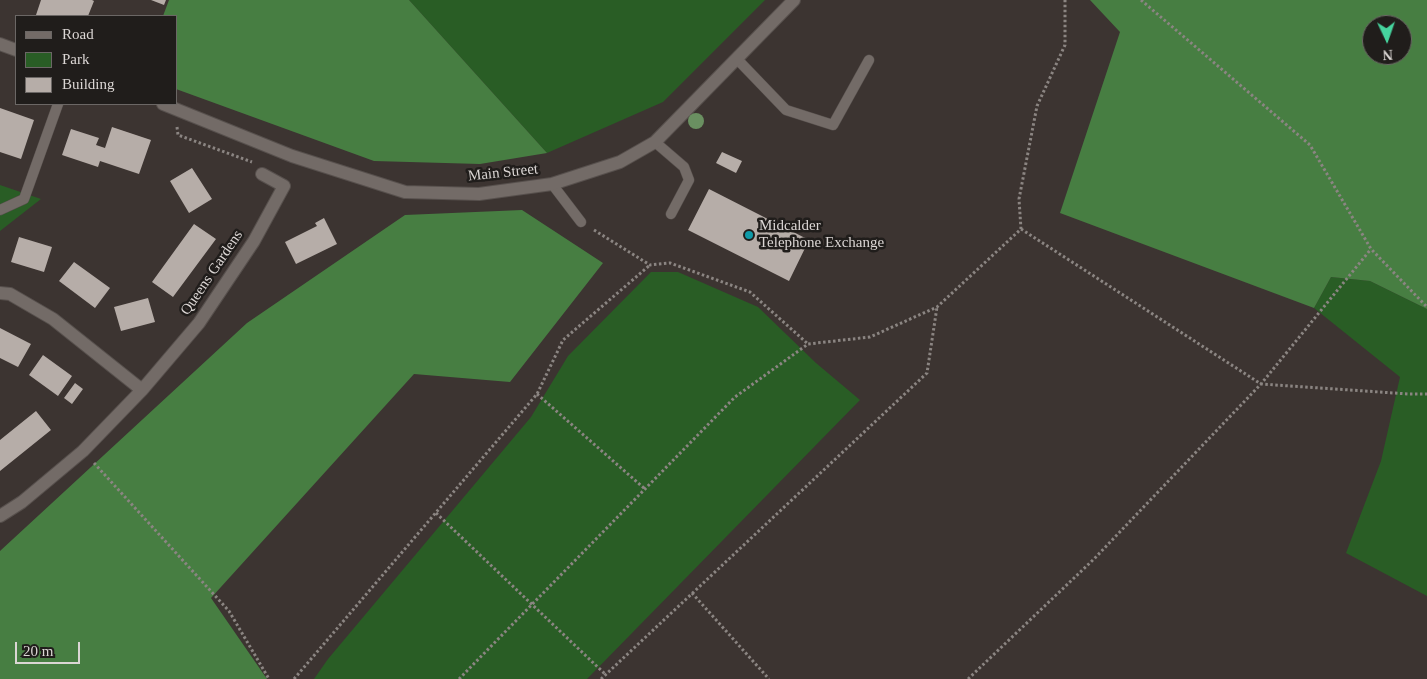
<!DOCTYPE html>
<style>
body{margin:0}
#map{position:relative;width:1427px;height:679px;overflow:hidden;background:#3c3431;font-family:"Times New Roman",serif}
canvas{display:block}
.legend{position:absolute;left:15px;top:15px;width:162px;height:90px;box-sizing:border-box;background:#201d1b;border:1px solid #6b6765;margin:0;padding:6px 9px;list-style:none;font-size:15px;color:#dbd6d4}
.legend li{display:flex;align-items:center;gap:10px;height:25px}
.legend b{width:25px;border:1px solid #6b6765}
.north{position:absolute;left:1362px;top:15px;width:50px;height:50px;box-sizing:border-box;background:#201d1b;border:1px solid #6b6765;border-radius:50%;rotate:177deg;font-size:14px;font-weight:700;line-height:20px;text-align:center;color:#dbd6d4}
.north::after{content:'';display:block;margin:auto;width:18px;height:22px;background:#46d49e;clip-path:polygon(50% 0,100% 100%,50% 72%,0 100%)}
.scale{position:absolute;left:15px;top:642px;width:65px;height:22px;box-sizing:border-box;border:2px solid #dbd6d4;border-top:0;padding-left:6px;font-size:15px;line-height:18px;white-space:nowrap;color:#dbd6d4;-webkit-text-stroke:4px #201d1b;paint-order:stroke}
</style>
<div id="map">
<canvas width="1427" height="679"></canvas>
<ul class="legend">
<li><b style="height:6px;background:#736b67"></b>Road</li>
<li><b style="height:14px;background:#295d25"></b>Park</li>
<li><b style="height:14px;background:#b6ada8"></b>Building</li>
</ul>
<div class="north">N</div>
<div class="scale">20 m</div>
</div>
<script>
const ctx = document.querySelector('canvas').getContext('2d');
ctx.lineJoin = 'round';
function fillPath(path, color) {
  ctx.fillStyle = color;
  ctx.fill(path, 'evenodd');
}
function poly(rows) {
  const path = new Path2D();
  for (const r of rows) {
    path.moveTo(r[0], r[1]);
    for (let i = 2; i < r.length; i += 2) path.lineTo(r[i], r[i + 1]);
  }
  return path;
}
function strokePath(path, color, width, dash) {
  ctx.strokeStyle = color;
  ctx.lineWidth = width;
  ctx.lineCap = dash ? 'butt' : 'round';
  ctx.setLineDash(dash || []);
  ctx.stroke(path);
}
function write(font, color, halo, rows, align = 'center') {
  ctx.font = font + ' "Times New Roman",serif';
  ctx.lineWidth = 5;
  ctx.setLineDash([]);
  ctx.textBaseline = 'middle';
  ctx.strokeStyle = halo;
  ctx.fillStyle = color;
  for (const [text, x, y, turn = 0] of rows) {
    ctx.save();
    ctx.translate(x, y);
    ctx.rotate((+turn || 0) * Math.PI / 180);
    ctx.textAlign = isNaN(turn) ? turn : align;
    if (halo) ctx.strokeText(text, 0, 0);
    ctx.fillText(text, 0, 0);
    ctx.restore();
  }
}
const green = poly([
 [409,0,765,0,663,102,547,153],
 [0,185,41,199,0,231],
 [651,272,678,272,758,307,816,363,860,400,587,679,314,679,328,659,531,417,568,356],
 [1331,277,1370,281,1427,309,1427,596,1346,553,1381,461,1400,377,1314,308]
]);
const forest = poly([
 [169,0,409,0,547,153,480,164,374,161,176,89,176,16,163,16],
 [1090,0,1427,0,1427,309,1370,281,1331,277,1314,308,1060,213,1120,32],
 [1372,25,1402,25,1402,55,1372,55],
 [522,210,603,263,510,382,414,374,211,598,267,679,0,679,0,551,247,323,405,215]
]);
const building = poly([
 [41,0,92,0,94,1,88,16,38,16,36,15],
 [151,0,166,0,164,5],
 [0,108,34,120,21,159,0,152],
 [112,127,151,140,139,174,100,161,98,167,62,155,71,129,99,138,96,145,105,148],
 [722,152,742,161,736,173,716,163],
 [192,168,212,199,189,213,170,181],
 [709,189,809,240,789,281,688,230],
 [324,218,337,244,296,264,285,242,317,226,315,223],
 [194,224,216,239,173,297,152,282],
 [19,237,52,247,44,272,11,262],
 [74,262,110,288,95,308,59,281],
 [148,298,155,322,121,331,114,307],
 [0,328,31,344,18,367,0,358],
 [43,355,72,376,58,396,29,375],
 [75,383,83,389,72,404,64,398],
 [36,411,51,430,0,471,0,440]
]);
const path = poly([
 [1141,0,1310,145,1371,249,1427,307],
 [177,127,178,135,252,162],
 [1021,229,1261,384,1409,394,1427,394],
 [594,230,650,265,670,263,750,292,808,344],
 [537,394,645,489],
 [94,463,229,611,269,679],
 [436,513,605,674],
 [692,593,769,679],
 [294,679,537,394,563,340,650,265],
 [459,679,735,397,808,344,870,337,937,307,1021,229,1019,199,1037,106,1065,45,1065,0],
 [601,679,927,373,937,307],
 [968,679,1094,559,1261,384,1371,249]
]);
const service = poly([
 [737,59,786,110,833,125,869,60],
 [655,142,684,167,689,180,671,214],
 [552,184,581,222],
 [0,210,24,199,58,104]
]);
const minor = poly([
 [0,293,10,294,53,319,142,390],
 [0,516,22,502,83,451,142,390,199,323,254,241,284,186,262,174]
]);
const secondary = poly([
 [0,44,16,50],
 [163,104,292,156,405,192,479,194,552,184,620,162,655,142,794,0]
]);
const trees = [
 [696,121]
];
const markers = [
 [749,235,5,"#0f9aa8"]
];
const streetNames = [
 ["Main Street",503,173,-6],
 ["Queens Gardens",212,273,-56]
];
const poiNames = [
 ["Midcalder",759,226],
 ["Telephone Exchange",759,243]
];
fillPath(green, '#295d25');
fillPath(forest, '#477e42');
fillPath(building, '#b6ada8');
strokePath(service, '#57504d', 11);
strokePath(minor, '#57504d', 14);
strokePath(secondary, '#57504d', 14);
strokePath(path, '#8b8582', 3, [2.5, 2.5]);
strokePath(service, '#736b67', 10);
strokePath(minor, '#736b67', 12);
strokePath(secondary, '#736b67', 12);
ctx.fillStyle = '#6a9061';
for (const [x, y] of trees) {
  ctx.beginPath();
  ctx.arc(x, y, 8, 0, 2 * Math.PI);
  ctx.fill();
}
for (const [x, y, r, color] of markers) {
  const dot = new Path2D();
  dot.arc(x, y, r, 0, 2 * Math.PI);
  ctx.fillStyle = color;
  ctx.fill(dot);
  strokePath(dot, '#201d1b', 2);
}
write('15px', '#dbd6d4', '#201d1b', streetNames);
write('15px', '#dbd6d4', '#201d1b', poiNames, 'left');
</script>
